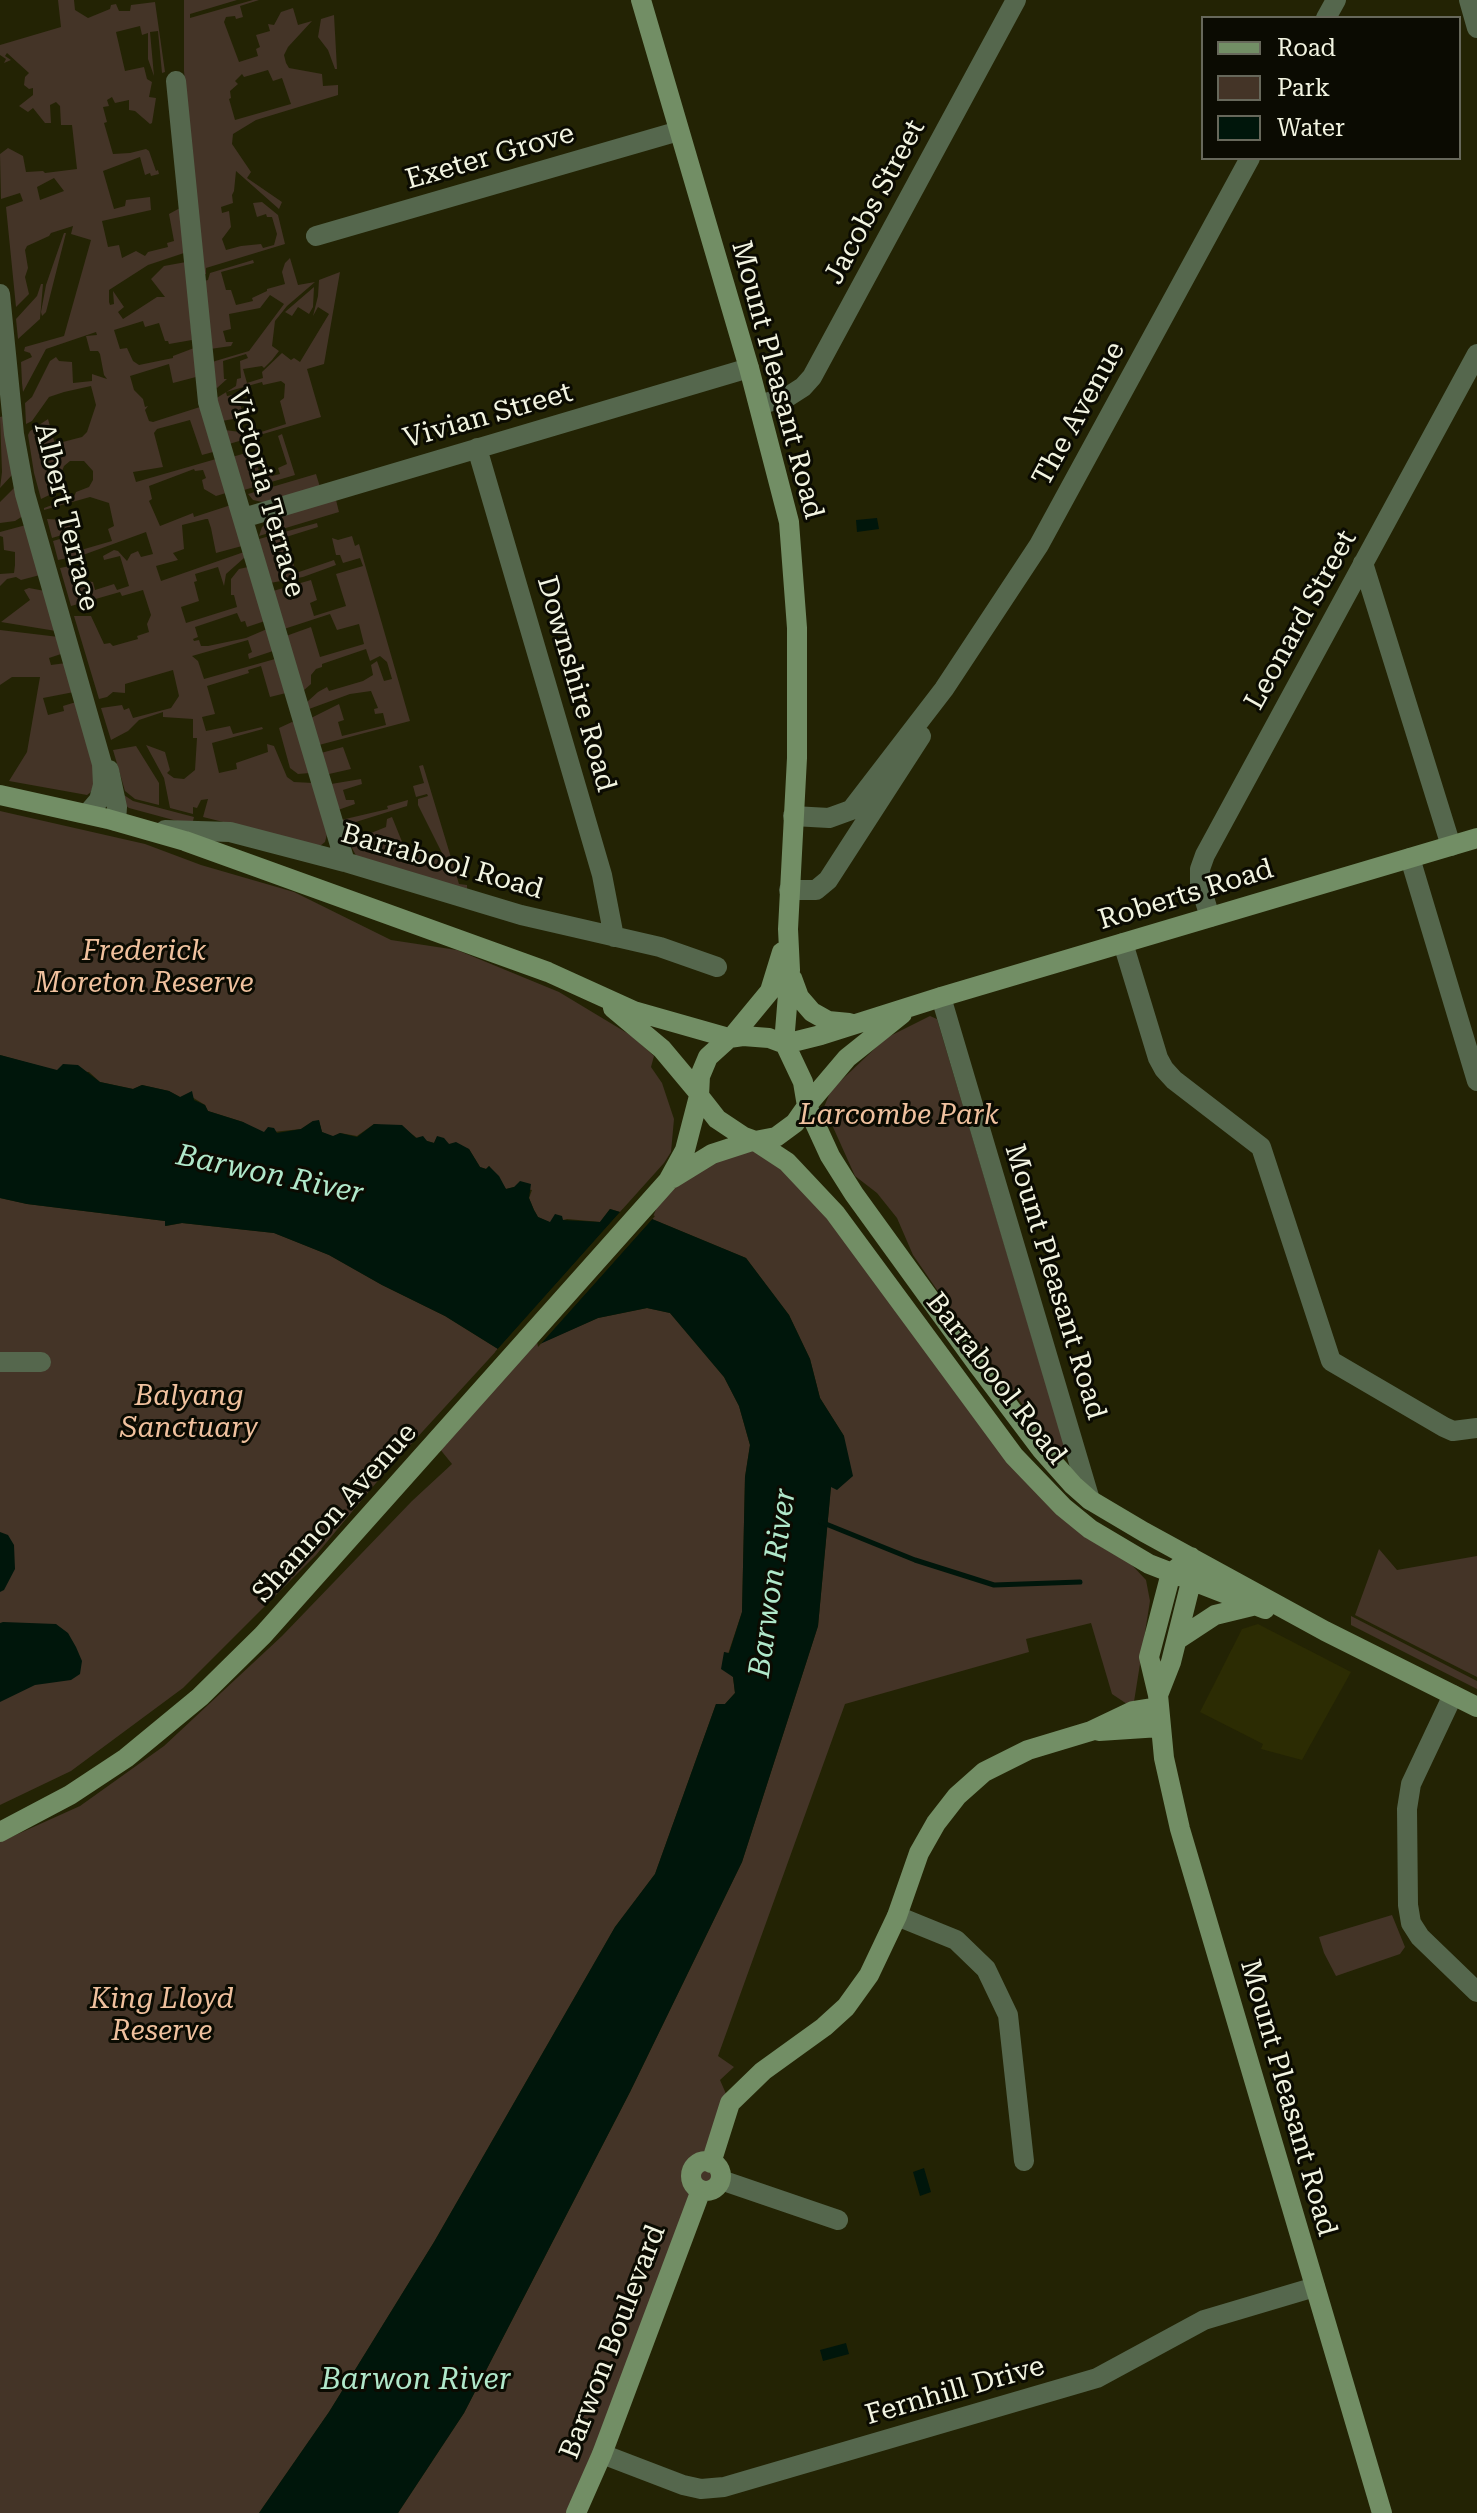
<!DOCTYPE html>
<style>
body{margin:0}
#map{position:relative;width:1477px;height:2513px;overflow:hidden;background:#232304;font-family:"Roboto Serif",serif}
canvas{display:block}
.legend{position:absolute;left:1201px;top:16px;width:260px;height:144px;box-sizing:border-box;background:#0b0b02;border:2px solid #67685b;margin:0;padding:10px 14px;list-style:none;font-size:24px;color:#f2f4e1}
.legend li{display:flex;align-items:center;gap:16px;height:40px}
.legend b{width:40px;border:2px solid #67685b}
</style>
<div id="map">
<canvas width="1477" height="2513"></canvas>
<ul class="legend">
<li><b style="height:10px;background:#728e65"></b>Road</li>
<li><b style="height:22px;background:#443427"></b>Park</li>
<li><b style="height:22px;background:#00160b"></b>Water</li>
</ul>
</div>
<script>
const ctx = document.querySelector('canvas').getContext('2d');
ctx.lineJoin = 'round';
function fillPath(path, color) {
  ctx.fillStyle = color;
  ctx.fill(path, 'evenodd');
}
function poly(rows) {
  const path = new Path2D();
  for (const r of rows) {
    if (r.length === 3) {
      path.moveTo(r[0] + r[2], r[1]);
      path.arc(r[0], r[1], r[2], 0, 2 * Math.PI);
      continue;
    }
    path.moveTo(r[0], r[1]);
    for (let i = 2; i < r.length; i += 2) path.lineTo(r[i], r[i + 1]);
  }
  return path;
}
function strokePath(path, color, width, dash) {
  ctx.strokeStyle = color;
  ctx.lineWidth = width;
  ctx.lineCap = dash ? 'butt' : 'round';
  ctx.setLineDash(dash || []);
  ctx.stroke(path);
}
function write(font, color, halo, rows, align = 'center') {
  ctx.font = font + ' "Roboto Serif",serif';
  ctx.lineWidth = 6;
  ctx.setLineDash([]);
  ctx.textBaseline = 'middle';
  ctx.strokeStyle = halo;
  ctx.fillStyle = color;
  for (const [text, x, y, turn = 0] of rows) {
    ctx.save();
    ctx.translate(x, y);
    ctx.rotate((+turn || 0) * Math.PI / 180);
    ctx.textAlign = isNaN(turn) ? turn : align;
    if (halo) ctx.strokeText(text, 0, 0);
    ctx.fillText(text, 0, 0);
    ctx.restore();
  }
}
const built = poly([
 [1258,1624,1351,1672,1302,1760,1261,1749,1263,1744,1200,1712,1242,1629]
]);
const green = poly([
 [58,0,74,0,75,10,88,18,110,9,111,5,116,4,119,11,130,11,131,5,155,2,165,72,162,73,158,31,150,32,154,76,148,59,148,33,142,35,140,26,116,32,125,71,144,67,147,79,152,82,149,97,156,98,152,123,150,124,135,111,129,110,129,100,115,103,112,97,107,100,109,106,103,107,107,122,104,123,113,154,130,153,146,149,149,151,156,171,158,170,159,174,151,176,150,173,145,175,140,157,103,171,114,209,125,206,126,200,150,197,151,210,102,221,108,247,119,245,122,258,136,251,145,256,148,252,168,247,167,243,174,241,169,214,180,208,184,253,148,265,109,290,109,302,110,305,114,304,113,291,124,307,118,312,123,319,157,297,165,297,151,279,164,266,186,262,192,340,169,344,168,341,165,341,159,323,145,327,143,321,114,330,120,349,127,348,133,361,139,365,173,358,173,356,194,348,196,377,173,383,169,364,130,376,134,390,143,399,145,407,148,406,145,410,149,421,153,422,200,407,213,452,202,455,190,420,157,429,154,433,163,467,133,472,136,482,216,459,226,493,216,496,204,489,202,480,206,478,203,470,195,471,194,469,149,486,152,499,149,501,160,526,193,513,194,517,231,505,242,546,216,553,211,528,208,519,206,519,182,525,184,549,173,553,178,560,156,566,161,581,244,552,244,558,226,574,224,586,218,567,195,574,197,581,194,582,199,601,181,607,186,623,237,607,234,595,231,595,231,579,239,569,248,567,265,621,247,627,245,621,241,622,237,613,195,627,198,637,193,639,194,641,199,640,201,646,208,646,246,638,267,629,273,651,249,659,248,654,252,652,248,640,192,656,198,661,204,679,275,659,286,693,270,697,261,666,248,670,249,673,207,686,215,714,202,717,206,731,230,726,233,734,262,727,263,729,212,743,219,773,237,769,236,763,268,752,267,744,274,746,287,777,294,782,313,783,327,834,325,842,320,846,203,817,208,799,201,800,197,808,193,807,193,814,170,808,164,778,146,745,165,752,170,770,167,773,174,778,184,779,195,770,197,738,193,738,193,719,163,717,163,712,139,720,128,731,111,740,101,708,122,705,124,710,129,708,133,718,171,708,179,696,173,670,125,684,125,693,113,692,107,697,99,699,74,616,91,616,104,644,110,643,113,646,138,639,137,636,149,632,147,624,151,615,143,590,122,596,120,592,71,606,60,568,75,565,79,580,93,582,95,590,114,584,117,590,129,586,120,556,104,560,103,556,114,550,118,551,127,561,131,554,138,551,141,557,153,554,146,532,83,555,58,560,53,541,73,535,77,549,81,550,112,541,108,529,114,526,109,503,90,497,44,510,44,508,74,497,76,492,89,487,93,480,93,471,84,461,70,461,64,466,61,474,66,487,41,499,34,473,28,435,30,431,48,419,55,444,82,437,87,432,96,405,91,386,64,392,49,397,32,421,26,424,25,403,32,397,50,361,56,357,59,361,72,362,73,383,92,381,92,374,107,379,104,375,100,354,98,351,90,351,86,336,97,335,96,332,46,349,23,392,22,383,21,362,32,357,30,353,24,351,25,347,64,336,91,240,71,234,73,226,51,233,49,236,27,246,25,250,28,268,25,277,29,294,16,307,6,207,23,201,20,193,1,199,0,154,8,148,23,156,26,172,43,171,45,173,77,169,72,125,61,125,60,106,56,102,50,105,51,123,45,123,33,108,28,112,19,106,33,95,33,88,29,89,24,85,25,77,29,73,7,53,5,56,11,60,4,63,6,59,0,55,0,45,61,27],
 [54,178,64,191,40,200,37,187],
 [184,0,237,0,190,14,190,18,253,0,290,0,259,0,240,6,243,17,236,19,235,16,226,17,224,22,239,62,258,56,256,49,260,47,256,35,270,31,268,24,274,25,281,12,293,8,298,25,312,21,288,47,284,55,286,63,289,68,322,74,323,86,338,85,338,95,256,120,233,134,232,144,251,172,247,178,282,202,279,209,236,171,234,191,232,195,233,203,221,207,222,213,229,211,231,227,222,239,226,250,241,246,261,244,263,248,274,245,277,234,272,217,267,217,266,214,257,217,253,203,262,202,278,215,285,244,206,268,206,274,203,275,184,71],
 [268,70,273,81,282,78,291,104,235,120,229,99,231,98,230,91,238,84,235,81,242,74,244,77],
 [334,15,337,69,335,69,328,50,318,37,321,19],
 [64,233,66,233,46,312,42,316,41,312,46,285],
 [290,258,298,285,315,282,287,306,275,321,272,346,279,351,272,360,264,368,262,366,243,369,247,383,263,378,262,372,282,353,291,360,294,358,300,362,329,314,318,307,313,316,318,296,319,280,340,272,324,364,307,369,321,417,229,444,225,430,255,434,286,424,280,401,284,398,285,384,281,381,263,385,262,382,226,392,227,396,237,394,244,417,222,421,215,399,236,386,237,379,241,378,240,361,248,358,246,354,223,361,224,379,227,379,217,388,214,386,212,362,249,351,284,304,270,295,260,308,229,314,231,329,223,331,226,342,233,342,231,346,210,349,204,281,208,280,210,273,253,260,254,263,221,272,226,290,231,290,236,305,253,301,252,298,267,291,267,289,285,284,282,272,285,263],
 [41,284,43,284,40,319,18,339,16,319,37,296],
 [314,287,313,307,309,314,298,307,292,316,285,312],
 [4,416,12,475,0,488,2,472,0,417],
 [282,434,295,475,244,490,232,457,246,453,251,464,256,463,260,473,269,470,272,476,280,474,278,468,287,464,278,436],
 [316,474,320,487,267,503,253,500,248,494],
 [15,487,23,516,15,521,0,523,0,502],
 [336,500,339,512,259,536,262,527,272,518],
 [47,519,68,520,72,532,52,538],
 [317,523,318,527,286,537,296,573,334,560,336,565,303,577,270,583,259,539],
 [26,525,40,575,21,580,16,577,7,579,0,586,0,574,14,573,15,565,15,552,4,550,3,537,0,536,0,532],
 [352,536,355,546,359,544,410,721,319,745,311,718,339,704,344,720,338,722,342,736,386,725,383,713,375,714,374,709,378,708,371,691,350,694,309,709,307,702,318,692,327,687,329,691,363,681,373,675,371,665,377,661,384,681,392,679,387,662,380,656,370,661,366,649,322,664,322,667,316,669,311,675,311,684,303,691,286,636,311,627,320,657,364,644,359,624,337,630,330,614,284,629,273,591,311,580,317,600,310,603,314,616,346,606,336,574,363,566,360,558,343,563,340,555,336,555,332,538,338,540],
 [29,588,45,591,56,631,1,622,30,600,24,590],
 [0,630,59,637,61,654,49,658,51,665,66,663,74,692,43,698,48,715,64,711,63,706,76,702,97,775,91,792,87,795,9,781,27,752,40,677,12,677,0,685],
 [292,722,295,723,310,773,298,774,290,768,279,728],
 [136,746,159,783,159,805,135,799,125,791,113,750],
 [343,747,351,769,329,774,321,753],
 [423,765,459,884,467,885,467,889,359,861,347,839,357,833,366,835,386,827,387,819,392,817,405,849,409,848,414,858,420,855,425,864,443,855,418,805,418,799,428,796,427,794,416,797,413,786,424,783,419,766],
 [361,779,362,784,343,790,346,800,354,800,355,804,338,810,331,784],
 [124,795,133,801,194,817,192,825,129,808,125,805],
 [408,800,407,806,343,826,341,820,388,809,387,806],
 [0,811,145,844,201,865,294,892,391,940,457,950,559,992,632,1036,654,1056,651,1067,662,1083,674,1119,671,1152,664,1163,620,1212,610,1209,600,1222,567,1219,551,1223,538,1217,534,1210,529,1198,532,1190,514,1187,506,1189,489,1166,486,1169,480,1167,469,1149,449,1144,437,1137,434,1143,417,1138,405,1129,374,1124,357,1136,340,1133,333,1137,322,1132,319,1121,313,1121,301,1129,264,1133,254,1130,243,1122,208,1111,205,1105,192,1097,180,1097,169,1091,142,1085,133,1089,100,1082,89,1072,57,1071,0,1055],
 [930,1016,937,1019,1066,1451,1058,1451,953,1313,913,1255,897,1218,877,1193,855,1176,824,1107,831,1090,886,1038],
 [752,1141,775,1154,1085,1537,1131,1564,1146,1580,1150,1601,1133,1708,1112,1694,1091,1623,1026,1639,1029,1652,845,1704,718,2056,734,2067,720,2080,730,2103,718,2168,720,2171,718,2185,710,2190,576,2513,398,2513,464,2413,630,2092,742,1862,818,1626,831,1486,844,1436,820,1398,810,1359,789,1315,746,1258,652,1219,668,1181],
 [0,1198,27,1204,165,1221,166,1226,182,1223,274,1233,329,1255,382,1285,445,1316,498,1349,381,1477,316,1555,183,1688,71,1771,0,1805],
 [647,1308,670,1313,724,1377,739,1406,750,1445,745,1477,742,1612,728,1654,724,1652,729,1672,733,1677,735,1693,725,1704,716,1704,655,1874,615,1927,434,2242,329,2412,259,2513,0,2513,0,1842,80,1806,164,1746,282,1636,412,1501,452,1464,435,1443,536,1329,541,1343,598,1318],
 [1379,1549,1397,1570,1477,1556,1477,1677,1355,1615],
 [1351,1616,1477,1681,1477,1689,1351,1625],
 [1392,1915,1405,1947,1400,1954,1336,1976,1324,1953,1319,1937]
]);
const water = poly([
 [877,518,879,529,857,532,856,520],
 [0,1055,57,1070,63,1064,78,1065,100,1082,133,1089,142,1085,169,1091,180,1097,192,1091,194,1100,205,1105,208,1111,243,1122,264,1132,268,1127,274,1128,277,1133,301,1129,313,1121,319,1120,322,1132,333,1136,340,1133,357,1137,374,1124,402,1125,416,1138,423,1136,427,1141,434,1143,437,1136,444,1138,449,1144,456,1142,469,1149,480,1167,486,1169,489,1166,499,1176,506,1189,514,1187,520,1181,531,1184,529,1198,534,1210,538,1217,550,1222,555,1214,562,1216,563,1220,600,1222,610,1209,620,1212,498,1349,445,1316,382,1285,329,1255,274,1233,182,1223,165,1226,165,1221,27,1204,0,1198],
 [652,1219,746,1258,789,1315,810,1359,820,1398,844,1436,853,1476,837,1490,831,1487,818,1626,742,1862,630,2092,464,2413,398,2513,259,2513,329,2412,434,2242,615,1927,655,1874,716,1704,725,1704,735,1693,733,1677,721,1669,724,1652,729,1653,742,1612,745,1477,750,1445,739,1406,724,1377,670,1313,647,1308,598,1318,540,1344],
 [0,1532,8,1535,14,1545,15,1569,4,1590,0,1592],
 [3,1622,56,1624,68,1633,76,1647,82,1661,80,1674,71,1680,35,1685,0,1702,0,1623],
 [924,2168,931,2192,920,2196,913,2172],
 [846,2343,849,2354,823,2361,820,2350]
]);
const pier = poly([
 [623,1209,623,1214,501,1351,495,1352],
 [652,1215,655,1216,538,1347,537,1341]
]);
const stream = poly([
 [821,1522,915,1560,994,1585,1080,1582]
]);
const street = poly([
 [1469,0,1477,28],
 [1326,18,1336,0],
 [176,81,208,402,345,862],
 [316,236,679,131],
 [0,294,14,434,25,494,102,764,103,785,99,800,87,814],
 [759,405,789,396,803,387,812,377,1016,0],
 [477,448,602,875,614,937],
 [243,518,749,368],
 [1363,563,1451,846],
 [109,770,117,807,116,821],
 [793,816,829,818,851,810,944,689,1039,545,1250,158],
 [165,830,230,832,345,862,521,915,660,947,717,967],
 [1410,858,1477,1081],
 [789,890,816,890,828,880,921,736],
 [1210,917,1200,885,1200,869,1205,855,1477,354],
 [1123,943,1158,1058,1164,1069,1174,1080,1261,1147,1331,1361,1444,1427,1453,1431,1477,1428],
 [941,997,1090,1500],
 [0,1362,41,1362],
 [1453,1695,1411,1784,1407,1809,1408,1905,1411,1923,1420,1937,1477,1992],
 [897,1916,956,1940,986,1969,1008,2015,1024,2161],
 [721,2180,838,2220],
 [602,2454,683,2485,701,2489,724,2487,1097,2378,1204,2320,1315,2287]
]);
const secondary = poly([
 [641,0,749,368,789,522,797,628,797,758,788,929,790,970,784,1043],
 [0,795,108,819,185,841,548,972,634,1011,729,1038],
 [792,978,799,997,812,1012,828,1021,849,1023],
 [613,1008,662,1049,698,1092],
 [743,1036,769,1038,785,1044,803,1082,807,1106,795,1123,776,1137,755,1141,744,1137,717,1119,699,1096,700,1076,708,1057,729,1038,743,1036],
 [732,1037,770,991,782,952],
 [785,1044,821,1035,941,997,1477,838],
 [808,1104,847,1058,902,1014],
 [807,1106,830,1156,854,1194,977,1364,1041,1449,1073,1485,1090,1500,1144,1532,1325,1631,1477,1707],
 [755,1141,787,1162,835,1213,1014,1456,1063,1507,1090,1529,1149,1564,1265,1609],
 [673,1178,712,1154,752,1141],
 [1191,1557,1171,1573,1149,1657,1158,1695,1164,1758,1180,1829,1382,2513],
 [1177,1640,1215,1615,1252,1606],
 [1158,1695,1171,1662,1191,1582,1191,1569],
 [1099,1731,1160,1727],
 [0,1832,70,1795,126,1758,200,1697,263,1635,668,1181,685,1150,699,1096],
 [706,2176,15],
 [711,2163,730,2103,763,2071,824,2027,846,2007,869,1975,897,1916,919,1853,936,1823,957,1796,984,1772,1028,1750,1091,1731,1133,1711,1158,1707],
 [576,2513,602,2454,701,2190]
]);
const streetNames = [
 ["Exeter Grove",490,157,-16],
 ["Jacobs Street",875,202,-62],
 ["Mount Pleasant Road",777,380,75],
 ["The Avenue",1079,414,-61],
 ["Vivian Street",488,416,-16],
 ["Victoria Terrace",266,493,74],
 ["Albert Terrace",66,517,76],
 ["Leonard Street",1301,620,-61],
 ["Downshire Road",576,684,74],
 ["Barrabool Road",442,862,16],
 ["Roberts Road",1186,895,-17],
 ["Mount Pleasant Road",1055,1282,73],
 ["Barrabool Road",996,1379,52],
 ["Shannon Avenue",335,1513,-48],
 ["Mount Pleasant Road",1288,2098,74],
 ["Barwon Boulevard",613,2342,-69],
 ["Fernhill Drive",955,2391,-16]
];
const parkNames = [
 ["Frederick",144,952],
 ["Moreton Reserve",144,984],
 ["Larcombe Park",899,1116],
 ["Balyang",189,1397],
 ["Sanctuary",189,1429],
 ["King Lloyd",162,2000],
 ["Reserve",162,2032]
];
const waterNames = [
 ["Barwon River",270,1175,12],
 ["Barwon River",773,1583,-82],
 ["Barwon River",416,2380]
];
fillPath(built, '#2c2c03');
fillPath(green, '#443427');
fillPath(water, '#00160b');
fillPath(pier, '#232304');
strokePath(stream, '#00160b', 5);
strokePath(street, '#55674d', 20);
strokePath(secondary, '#728e65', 20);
write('28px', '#f2f4e1', '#0b0b02', streetNames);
write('italic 28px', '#f0c19e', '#0b0b02', parkNames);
write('italic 30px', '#b0e8ca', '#0b0b02', waterNames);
</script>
